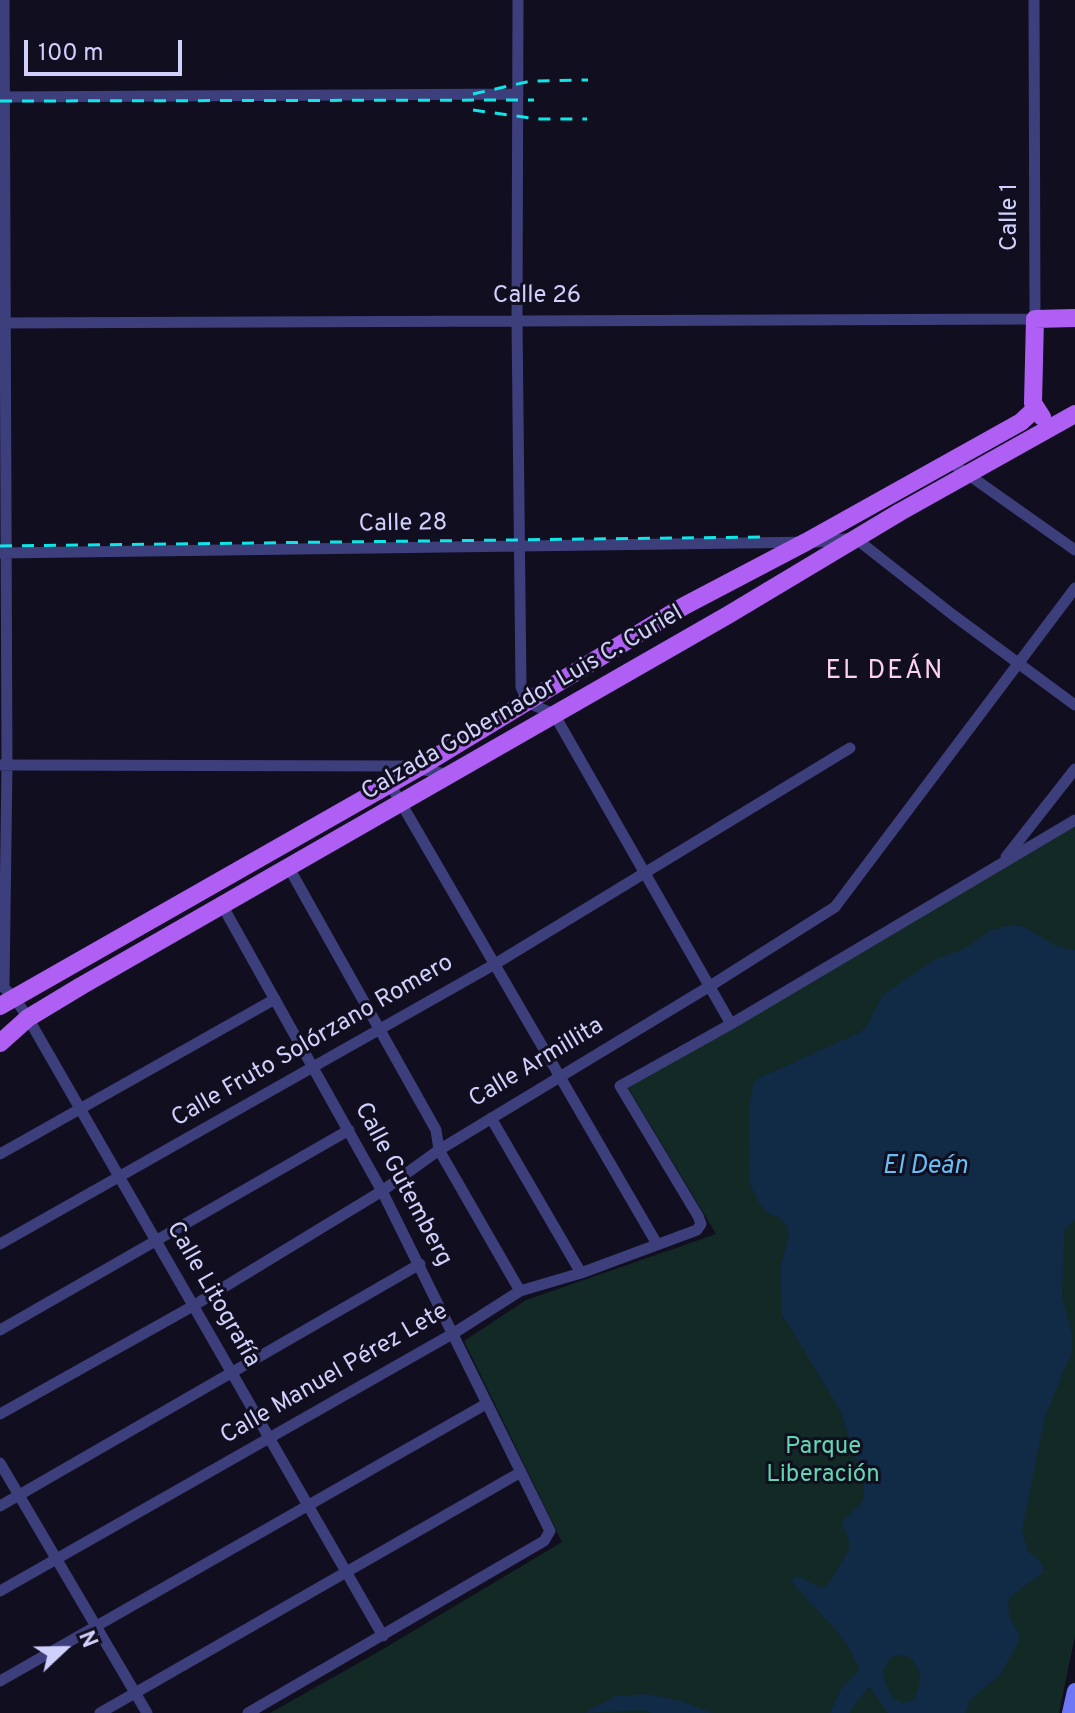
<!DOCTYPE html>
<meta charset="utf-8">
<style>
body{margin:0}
#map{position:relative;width:1075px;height:1713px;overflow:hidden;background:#100e1f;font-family:Overpass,sans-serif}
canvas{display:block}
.north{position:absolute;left:24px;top:1609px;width:80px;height:80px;-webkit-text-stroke:6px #100e1f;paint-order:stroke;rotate:68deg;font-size:22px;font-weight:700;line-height:32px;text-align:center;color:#d1d0fc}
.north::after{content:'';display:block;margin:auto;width:28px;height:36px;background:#d1d0fc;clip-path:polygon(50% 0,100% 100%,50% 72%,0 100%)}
.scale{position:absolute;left:24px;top:40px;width:158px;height:36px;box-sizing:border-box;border:4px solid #d1d0fc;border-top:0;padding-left:10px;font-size:24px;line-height:28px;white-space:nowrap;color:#d1d0fc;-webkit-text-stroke:6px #100e1f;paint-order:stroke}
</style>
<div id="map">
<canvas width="1075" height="1713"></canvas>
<div class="north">N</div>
<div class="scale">100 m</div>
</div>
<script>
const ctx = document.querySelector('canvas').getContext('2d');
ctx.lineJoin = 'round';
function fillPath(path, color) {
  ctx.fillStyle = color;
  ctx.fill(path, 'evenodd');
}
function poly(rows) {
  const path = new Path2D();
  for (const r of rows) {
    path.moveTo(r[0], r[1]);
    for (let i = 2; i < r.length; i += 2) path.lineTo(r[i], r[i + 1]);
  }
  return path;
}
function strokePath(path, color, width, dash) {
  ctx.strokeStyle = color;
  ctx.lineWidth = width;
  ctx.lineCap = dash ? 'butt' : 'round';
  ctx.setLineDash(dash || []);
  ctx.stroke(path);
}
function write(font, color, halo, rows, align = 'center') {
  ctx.font = font + ' Overpass,sans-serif';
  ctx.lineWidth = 6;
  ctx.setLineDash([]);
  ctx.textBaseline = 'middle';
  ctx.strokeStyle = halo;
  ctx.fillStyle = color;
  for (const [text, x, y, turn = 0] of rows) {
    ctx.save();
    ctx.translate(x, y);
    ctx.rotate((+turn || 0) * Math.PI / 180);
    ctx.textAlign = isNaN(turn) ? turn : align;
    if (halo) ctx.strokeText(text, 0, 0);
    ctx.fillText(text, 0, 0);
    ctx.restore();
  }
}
const green = poly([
 [1075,823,1075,1636,1059,1713,270,1713,378,1652,562,1542,464,1341,526,1300,716,1234,627,1086]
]);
const water = poly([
 [1012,925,1025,927,1058,947,1075,950,1075,1220,1065,1230,1064,1239,1062,1297,1072,1333,1072,1351,1045,1417,1022,1531,1028,1551,1041,1562,1044,1572,1011,1596,1008,1604,1011,1620,1019,1633,1018,1643,1000,1675,970,1700,966,1713,888,1713,869,1686,849,1713,830,1713,842,1687,860,1670,850,1650,837,1631,792,1583,793,1578,801,1577,820,1588,826,1586,831,1580,849,1549,849,1542,842,1522,863,1501,864,1483,840,1410,782,1314,780,1268,789,1237,787,1226,780,1218,769,1214,760,1205,750,1184,749,1108,752,1091,754,1082,759,1078,861,1032,868,1024,883,995,934,960,964,949,991,930],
 [900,1655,911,1658,918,1669,920,1677,918,1691,913,1700,903,1703,893,1698,885,1683,883,1671,891,1657],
 [647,1694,681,1701,713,1713,652,1713,640,1710,584,1713,616,1696]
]);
const street = poly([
 [4,0,7,765,4,988,14,997,28,1018,383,1636],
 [518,0,517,321,521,687,525,696,533,705,554,714,731,1024],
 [0,97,518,94],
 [1,323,1035,319,1034,0],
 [949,461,1075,550],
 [1,553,817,542,855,538,953,615,1075,705],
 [1,765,405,766,450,775],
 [390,784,657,1244],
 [1006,857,1075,769],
 [289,868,436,1130,439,1150,520,1291],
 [222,905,382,1191,550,1531,544,1541,248,1713],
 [491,1118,581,1273],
 [0,1154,275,999],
 [0,1244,495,964,850,748],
 [0,1330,349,1130],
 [0,1414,193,1306,382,1191,439,1150,710,986,835,907,1075,588],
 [0,1463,147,1713],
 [0,1506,420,1264],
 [0,1591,454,1333,520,1291,581,1273,697,1230,701,1224,698,1216,620,1086,731,1024,1075,820],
 [0,1681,486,1404],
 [100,1713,521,1472]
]);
const secondary = poly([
 [1070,1713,1075,1691]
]);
const primary = poly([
 [1042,417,1033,403,1035,319,1075,318],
 [0,1006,418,768,684,606,806,542,1021,422,1035,409],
 [0,1043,28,1018,81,986,728,615,900,512,1075,414]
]);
const rail = poly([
 [473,94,531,81,588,80],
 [0,101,534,100],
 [473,110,538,119,587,119],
 [0,546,762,537]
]);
const streetNames = [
 ["Calle 1",1011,217,-90],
 ["Calle 26",537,297],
 ["Calle 28",403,525,-1],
 ["Calzada Gobernador Luis C. Curiel",523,704,-30],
 ["Calle Fruto Solórzano Romero",313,1042,-30],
 ["Calle Armillita",537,1064,-31],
 ["Calle Gutemberg",402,1185,62],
 ["Calle Litografía",212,1295,60],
 ["Calle Manuel Pérez Lete",335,1375,-30]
];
const parkNames = [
 ["Parque",823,1448],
 ["Liberación",823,1476]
];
const neighbourhoodNames = [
 ["EL DEÁN",885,673]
];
const waterNames = [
 ["El Deán",925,1168]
];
fillPath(green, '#122926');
fillPath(water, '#112a45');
strokePath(street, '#3c3f7b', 11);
strokePath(secondary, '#6d76f5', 16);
strokePath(primary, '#af5ff4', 18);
strokePath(rail, '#10e5e7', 3, [12, 10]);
write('24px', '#d1d0fc', '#100e1f', streetNames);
write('24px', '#61d6af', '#100e1f', parkNames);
ctx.letterSpacing = '2px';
write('26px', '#fcd2f0', '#100e1f', neighbourhoodNames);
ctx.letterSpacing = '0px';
write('italic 26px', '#65bff4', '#100e1f', waterNames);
</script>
